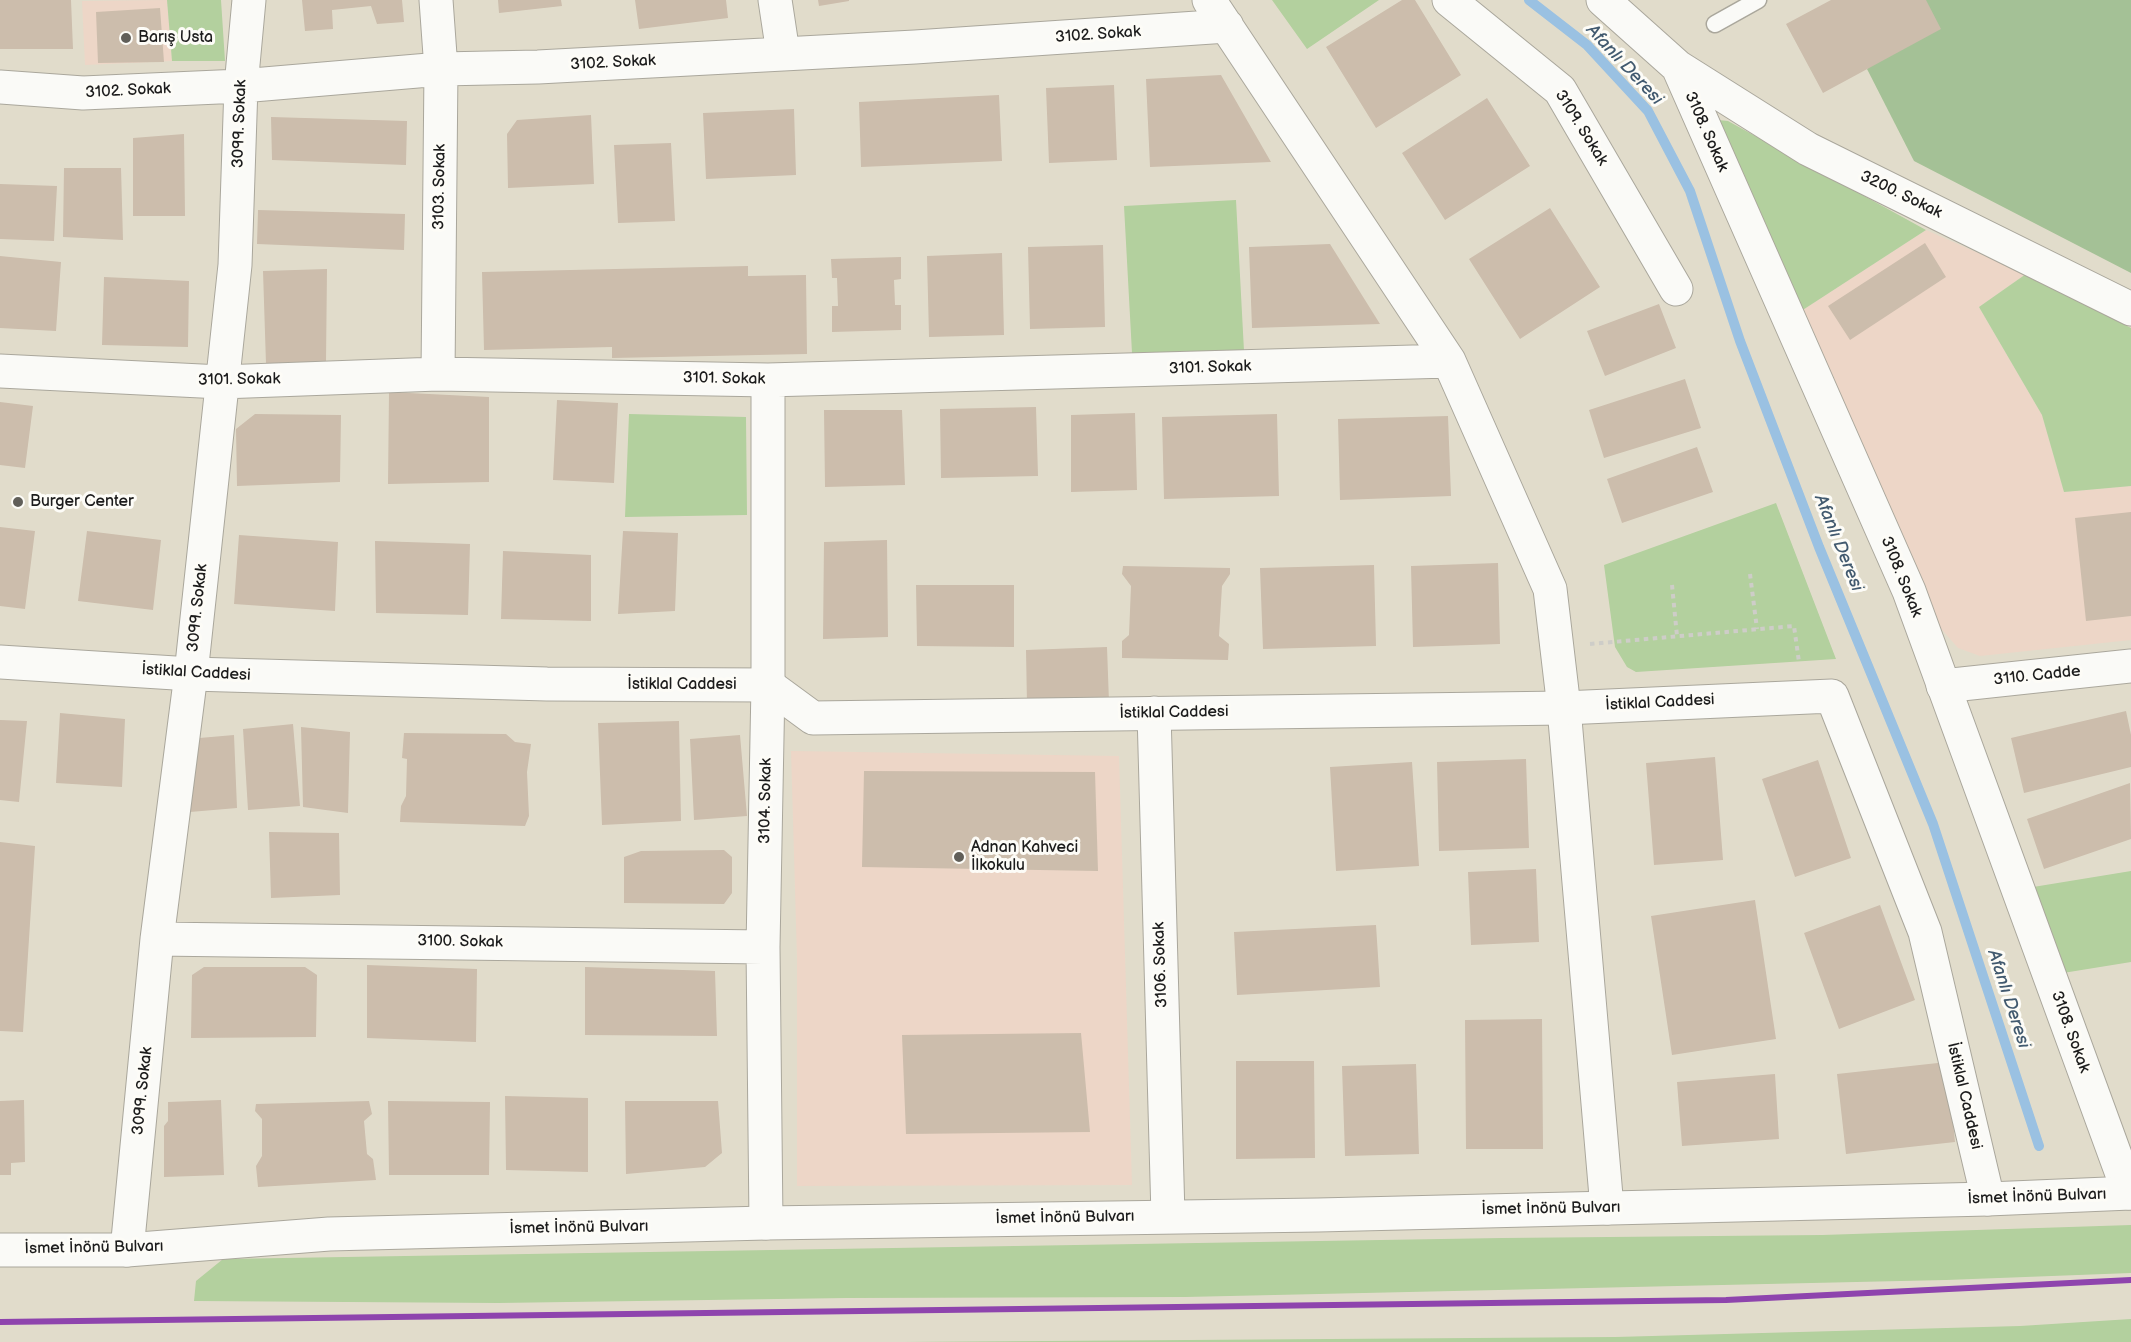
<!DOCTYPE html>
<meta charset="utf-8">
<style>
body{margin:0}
canvas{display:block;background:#e1dccb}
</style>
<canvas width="2131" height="1342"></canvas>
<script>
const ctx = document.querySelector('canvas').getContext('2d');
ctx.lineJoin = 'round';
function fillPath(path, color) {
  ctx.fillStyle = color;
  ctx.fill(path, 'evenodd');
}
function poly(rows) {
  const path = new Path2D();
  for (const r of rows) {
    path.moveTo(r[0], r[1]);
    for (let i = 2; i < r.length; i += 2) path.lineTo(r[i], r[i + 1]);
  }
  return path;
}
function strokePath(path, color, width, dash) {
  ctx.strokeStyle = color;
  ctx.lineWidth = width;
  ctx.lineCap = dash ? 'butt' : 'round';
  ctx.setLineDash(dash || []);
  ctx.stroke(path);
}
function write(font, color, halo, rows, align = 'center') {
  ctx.font = font + ' "Balsamiq Sans",sans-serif';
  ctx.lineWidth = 6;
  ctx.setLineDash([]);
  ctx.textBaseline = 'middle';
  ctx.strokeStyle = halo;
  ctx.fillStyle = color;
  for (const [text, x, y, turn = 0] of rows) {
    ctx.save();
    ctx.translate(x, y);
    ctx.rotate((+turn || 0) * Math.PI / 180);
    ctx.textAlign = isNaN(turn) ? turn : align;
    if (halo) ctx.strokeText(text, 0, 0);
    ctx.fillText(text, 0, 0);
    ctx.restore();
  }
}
const built = poly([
 [167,0,172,61,85,65,82,1],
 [1926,230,2026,274,1979,307,2042,415,2064,492,2131,486,2131,640,1980,656,1958,648,1938,625,1795,315],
 [791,751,1119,756,1132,1185,797,1186,797,958]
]);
const green = poly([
 [167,0,221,0,225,61,172,61],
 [1272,0,1379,0,1307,49],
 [1718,120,1728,121,1926,230,1795,315],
 [1236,200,1244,351,1132,353,1124,206],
 [2026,274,2131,328,2131,486,2064,492,2042,415,1979,307],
 [629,414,746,417,747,515,625,517],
 [1776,503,1836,659,1636,672,1627,667,1615,647,1604,565],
 [2131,871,2131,962,2063,973,2027,888],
 [2131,1225,2131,1273,1946,1280,1185,1297,847,1298,498,1303,194,1301,196,1281,223,1259,1502,1238,1822,1235],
 [2131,1319,2131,1342,902,1342,1615,1337,2020,1326]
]);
const forest = poly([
 [1926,0,2131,0,2131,273,1914,161,1867,69]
]);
const stream = poly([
 [1529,0,1587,45,1648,111,1690,191,1740,341,1819,547,1933,824,2039,1146]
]);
const building = poly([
 [0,0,71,0,73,49,0,49],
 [302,0,402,0,404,22,377,24,371,6,332,10,333,29,305,31],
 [498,0,561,0,562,6,499,13],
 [635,0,726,0,728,18,639,29],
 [818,0,849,0,849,1,819,6],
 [1402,0,1415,0,1461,75,1376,128,1326,47],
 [1831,0,1926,0,1941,29,1823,93,1786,24],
 [160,8,164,62,98,63,96,12],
 [1221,75,1271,162,1150,167,1146,79],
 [1114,85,1117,160,1049,163,1046,88],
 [999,95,1002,161,861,167,859,102],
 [1487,98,1530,166,1445,220,1402,153],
 [794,109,796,175,706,179,703,113],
 [591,115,594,184,508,188,507,134,517,120],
 [271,117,407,121,406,165,272,160],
 [184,134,185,216,133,216,133,138],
 [671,143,675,221,618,223,614,145],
 [64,168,121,168,123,240,63,237],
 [0,184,57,186,54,241,0,239],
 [1550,208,1600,287,1520,339,1469,259],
 [258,210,405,214,404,250,257,244],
 [1925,243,1946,277,1850,340,1828,306],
 [1330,244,1380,324,1252,328,1249,247],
 [1103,245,1105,327,1030,329,1028,247],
 [1002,253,1004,335,929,337,927,256],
 [0,256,61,262,56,331,0,328],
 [901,257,901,279,894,280,895,305,901,305,901,330,832,332,832,306,838,306,837,278,832,278,831,259],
 [748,266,748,276,806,275,807,354,612,358,612,347,484,350,482,272],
 [327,269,326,362,266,364,263,271],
 [104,277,189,281,188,347,102,345],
 [1659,304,1676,348,1605,376,1587,331],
 [1685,379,1701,428,1604,458,1589,410],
 [389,392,489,397,489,482,388,484],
 [557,400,618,403,614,483,553,480],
 [0,402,33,406,25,468,0,465],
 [1036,407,1038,476,941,478,940,409],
 [824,410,902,410,905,485,825,487],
 [1135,413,1137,490,1071,492,1071,415],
 [255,414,341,415,340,482,237,486,236,429],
 [1277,414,1279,496,1164,499,1162,417],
 [1448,416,1451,496,1340,500,1338,419],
 [1697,447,1713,492,1622,523,1607,479],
 [2131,512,2131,616,2086,621,2075,518],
 [0,527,35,531,25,609,0,606],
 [87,531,161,540,153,610,78,601],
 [623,531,678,533,675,611,618,614],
 [239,535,338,542,335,611,234,604],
 [887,540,888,637,823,639,824,542],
 [375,541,470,544,468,615,376,613],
 [503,551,591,555,591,621,501,619],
 [1498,563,1500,644,1413,647,1411,566],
 [1374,565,1376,646,1263,649,1260,568],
 [1123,566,1230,568,1230,574,1222,586,1219,636,1229,644,1228,660,1122,658,1122,641,1129,635,1131,586,1122,574],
 [916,585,1014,585,1014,647,917,646],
 [1107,647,1109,702,1027,705,1026,650],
 [2126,711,2131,735,2131,767,2024,793,2011,738],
 [60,713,125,719,122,787,56,783],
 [0,720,27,721,19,802,0,800],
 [679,721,681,821,602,825,598,723],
 [293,724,300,806,248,810,243,729],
 [301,727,350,732,348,813,303,807],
 [404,733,506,734,515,742,531,744,527,772,529,816,525,826,400,822,401,806,406,796,407,759,402,758],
 [234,735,237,808,190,812,188,739],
 [740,735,747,816,694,820,690,739],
 [1715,757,1723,860,1654,865,1646,763],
 [1526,759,1529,848,1439,851,1437,762],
 [1818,760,1851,858,1795,877,1762,779],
 [1412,762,1419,866,1336,871,1330,767],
 [864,771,1095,772,1098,871,862,867],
 [2130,783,2131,839,2044,869,2027,819],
 [269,832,339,833,340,895,271,898],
 [0,842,35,846,23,1032,0,1031],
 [724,850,732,857,732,893,724,904,624,903,624,857,641,851],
 [1536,869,1539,942,1471,945,1468,872],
 [1755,900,1776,1039,1672,1055,1651,916],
 [1880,905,1915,1000,1839,1029,1804,933],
 [1376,925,1380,987,1237,995,1234,932],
 [367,965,477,969,476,1042,367,1038],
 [204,967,305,967,317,975,316,1037,191,1038,192,975],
 [585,967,715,971,717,1036,585,1035],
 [1542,1019,1543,1149,1466,1149,1465,1020],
 [1081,1033,1090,1132,906,1134,902,1035],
 [1236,1061,1314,1061,1315,1158,1236,1159],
 [1947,1062,1955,1142,1846,1154,1837,1074],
 [1416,1064,1419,1154,1345,1156,1342,1066],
 [1775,1074,1779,1139,1682,1146,1677,1082],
 [505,1096,588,1098,588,1172,506,1170],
 [24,1100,25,1162,11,1163,11,1175,0,1175,0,1101],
 [221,1100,224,1175,164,1177,164,1126,168,1121,168,1102],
 [369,1101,372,1114,364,1121,367,1154,373,1159,376,1180,258,1187,256,1166,262,1156,262,1119,255,1111,256,1104],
 [388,1101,490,1102,489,1175,389,1175],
 [625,1101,718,1101,722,1153,705,1167,626,1174]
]);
const path = poly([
 [1750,574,1757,629],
 [1672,585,1677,636],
 [1590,644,1794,626,1799,662]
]);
const lane = poly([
 [1715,24,1758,0]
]);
const street = poly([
 [436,0,441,69,438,374],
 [775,0,783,53],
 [1209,0,1449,361,1550,589,1564,708,1607,1208],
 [1449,0,1560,90,1676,289],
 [1603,0,1678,67,1909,591,2129,1193],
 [1678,67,1808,149,2131,309],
 [0,87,83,93,241,86,441,69,538,67,915,47,1227,26],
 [0,371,221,382,438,374,768,380,1449,361],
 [1154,713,1168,1216],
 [157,939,763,947],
 [766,1223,763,947,768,685,768,380],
 [127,1250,157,939,191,674,235,265,241,86,249,0]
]);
const secondary = poly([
 [0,662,191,674,547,684,768,685,813,718,1564,708,1832,696,1925,932,1988,1199],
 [1943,686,2131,666]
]);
const primary = poly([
 [0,1250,127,1250,329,1234,766,1223,1318,1215,1988,1199,2131,1193]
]);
const tram1 = poly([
 [0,1322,1726,1300,2131,1280]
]);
const markers = [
 [126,38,6,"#615f59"],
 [18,502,6,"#615f59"],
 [959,857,6,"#615f59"]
];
const streetNames = [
 ["3102. Sokak",1098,35,-4],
 ["3102. Sokak",613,63,-3],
 ["3102. Sokak",128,91,-3],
 ["3099. Sokak",240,124,-88],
 ["3109. Sokak",1581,128,58],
 ["3108. Sokak",1706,132,66],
 ["3103. Sokak",440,187,-89],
 ["3200. Sokak",1901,195,26],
 ["3101. Sokak",1210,368,-2],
 ["3101. Sokak",724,379,1],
 ["3101. Sokak",239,380,-1],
 ["3108. Sokak",1901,577,68],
 ["3099. Sokak",198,608,-84],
 ["İstiklal Caddesi",196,673,3],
 ["3110. Cadde",2037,676,-6],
 ["İstiklal Caddesi",682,685],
 ["İstiklal Caddesi",1660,703,-3],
 ["İstiklal Caddesi",1174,713,-1],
 ["3104. Sokak",766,801,-89],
 ["3100. Sokak",460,942,1],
 ["3106. Sokak",1161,965,-92],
 ["3108. Sokak",2070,1032,70],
 ["3099. Sokak",143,1091,-84],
 ["İstiklal Caddesi",1964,1096,77],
 ["İsmet İnönü Bulvarı",2037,1197,-2],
 ["İsmet İnönü Bulvarı",1551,1209,-1],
 ["İsmet İnönü Bulvarı",1065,1218,-1],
 ["İsmet İnönü Bulvarı",579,1228,-1],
 ["İsmet İnönü Bulvarı",94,1248,-1]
];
const poiNames = [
 ["Barış Usta",138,38],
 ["Burger Center",30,502],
 ["Adnan Kahveci",971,848],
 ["İlkokulu",971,866]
];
const waterNames = [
 ["Afanlı Deresi",1624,65,47],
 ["Afanlı Deresi",1838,543,68],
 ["Afanlı Deresi",2008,999,72]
];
fillPath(built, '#edd6c7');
fillPath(green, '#b3d09e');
fillPath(forest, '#a4c196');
strokePath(stream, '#9ac1e2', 10);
fillPath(building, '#ccbdac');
strokePath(lane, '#aaa79c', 19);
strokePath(street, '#aaa79c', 35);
strokePath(secondary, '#aaa79c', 35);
strokePath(primary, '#aaa79c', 35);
strokePath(path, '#cecdc8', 4, [4.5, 4.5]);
strokePath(lane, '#fafaf7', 16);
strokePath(street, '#fafaf7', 33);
strokePath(secondary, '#fafaf7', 33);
strokePath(primary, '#fafaf7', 33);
strokePath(tram1, '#8e44ad', 6);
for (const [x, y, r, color] of markers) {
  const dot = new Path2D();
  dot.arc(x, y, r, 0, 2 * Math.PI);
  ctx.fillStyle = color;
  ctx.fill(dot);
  strokePath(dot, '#fdfcf7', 2);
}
write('16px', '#1c1c1c', '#fdfcf7', streetNames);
write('16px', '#1c1c1c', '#fdfcf7', poiNames, 'left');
write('italic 18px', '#425a6f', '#fdfcf7', waterNames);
</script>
